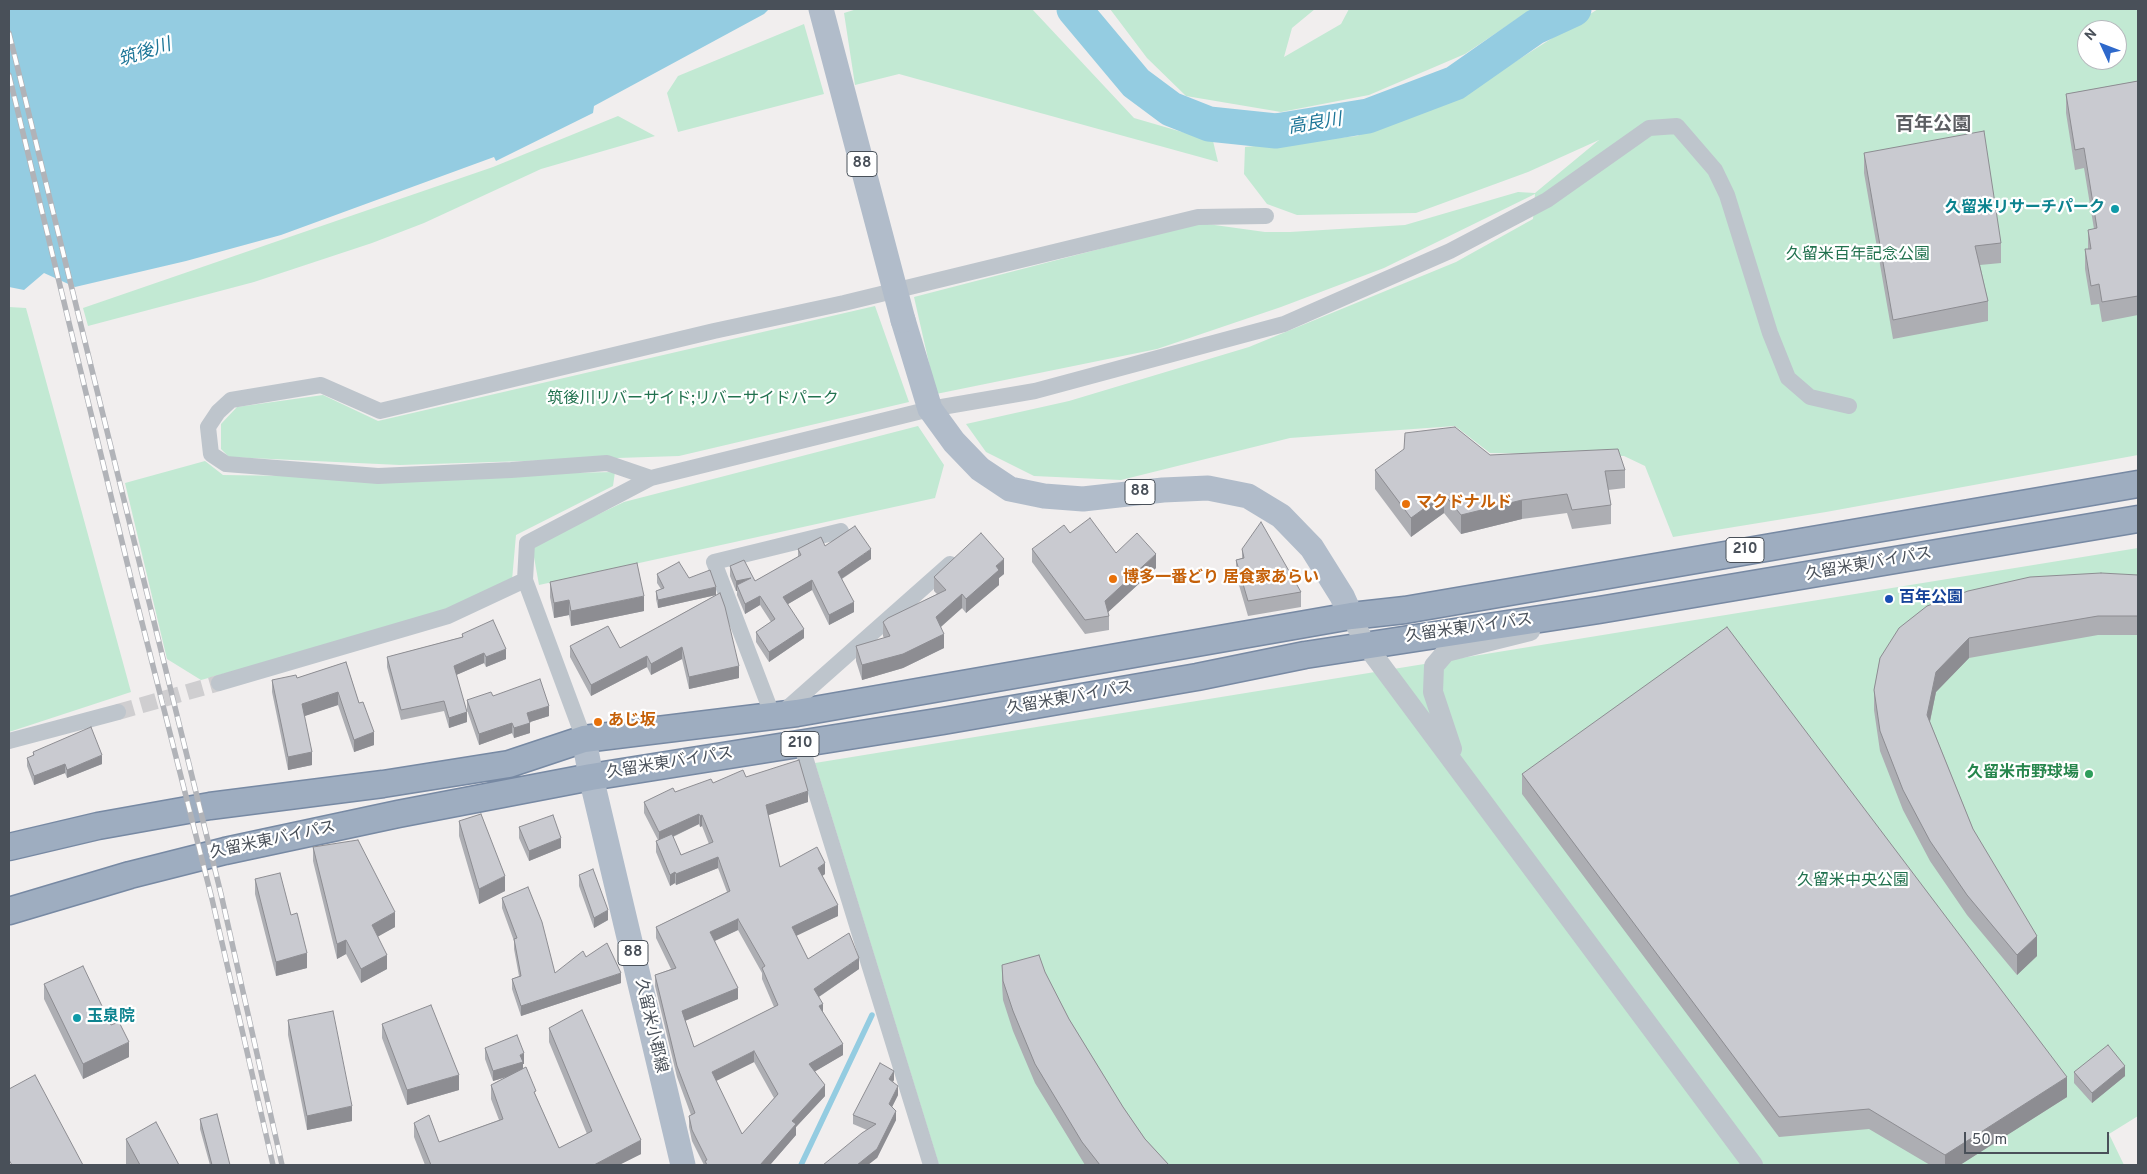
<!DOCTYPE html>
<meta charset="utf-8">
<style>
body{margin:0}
#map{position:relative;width:2147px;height:1174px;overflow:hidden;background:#f1eeee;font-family:Overpass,sans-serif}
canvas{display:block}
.frame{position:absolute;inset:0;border:10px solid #495059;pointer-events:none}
.north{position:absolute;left:2077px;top:20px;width:50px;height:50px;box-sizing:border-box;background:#fff;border:1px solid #b6b9bd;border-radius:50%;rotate:313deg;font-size:14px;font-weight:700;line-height:20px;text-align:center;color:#495059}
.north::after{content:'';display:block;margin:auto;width:18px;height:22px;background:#2e69cb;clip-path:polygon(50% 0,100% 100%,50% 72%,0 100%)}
.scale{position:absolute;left:1964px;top:1132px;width:145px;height:22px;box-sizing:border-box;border:2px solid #495059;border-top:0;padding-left:6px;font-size:15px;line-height:18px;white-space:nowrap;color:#495059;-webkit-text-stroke:4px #fff;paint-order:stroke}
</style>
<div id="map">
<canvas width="2147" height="1174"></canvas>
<div class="frame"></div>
<div class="north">N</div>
<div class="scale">50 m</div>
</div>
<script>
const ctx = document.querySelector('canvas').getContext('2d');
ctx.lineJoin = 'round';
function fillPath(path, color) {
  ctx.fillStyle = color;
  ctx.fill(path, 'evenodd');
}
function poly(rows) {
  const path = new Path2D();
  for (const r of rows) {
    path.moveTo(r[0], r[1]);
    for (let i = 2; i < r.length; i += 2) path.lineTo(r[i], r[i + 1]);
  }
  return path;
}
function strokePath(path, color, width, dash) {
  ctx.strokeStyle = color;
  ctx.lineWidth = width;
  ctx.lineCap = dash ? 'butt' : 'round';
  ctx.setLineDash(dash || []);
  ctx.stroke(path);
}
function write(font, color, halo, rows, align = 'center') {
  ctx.font = font + ' Overpass,"Noto Sans JP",sans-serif';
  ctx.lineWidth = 4.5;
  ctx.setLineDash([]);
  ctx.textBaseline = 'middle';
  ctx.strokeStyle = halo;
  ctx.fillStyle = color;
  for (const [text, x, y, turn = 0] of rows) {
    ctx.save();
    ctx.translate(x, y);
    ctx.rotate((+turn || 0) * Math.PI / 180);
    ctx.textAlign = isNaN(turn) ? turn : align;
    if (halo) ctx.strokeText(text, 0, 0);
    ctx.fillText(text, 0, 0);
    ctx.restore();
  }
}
const green = poly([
 [857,9,1032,9,1134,118,1213,141,1218,162,899,74,855,85,844,13],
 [1110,9,1315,9,1292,28,1284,57,1341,24,1349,9,1537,9,1520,17,1465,54,1369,95,1281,112,1186,96,1147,58],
 [1598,9,2138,9,2138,455,1826,512,1673,537,1645,466,1624,456,1490,453,1455,426,1290,438,1121,480,1034,476,986,452,966,424,1069,401,1249,347,1456,262,1533,219,1535,194,1384,268,1281,307,1157,349,936,394,914,297,1200,223,1265,232,1290,232,1405,225,1518,192,1535,193,1599,140,1528,172,1416,213,1297,215,1267,204,1244,174,1245,147,1357,136,1491,77],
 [2087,30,2117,30,2117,60,2087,60],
 [804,24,824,94,678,132,667,93,678,76],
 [618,116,655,136,541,169,424,223,372,243,254,282,88,326,83,308,493,167],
 [875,306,909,402,679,456,400,465,229,457,221,449,221,424,237,407,323,395,378,421],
 [9,307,26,308,131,692,9,732],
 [918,426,944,465,935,498,539,585,532,546,624,502],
 [205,461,223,475,359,477,615,472,613,486,516,535,512,580,428,618,201,680,167,659,125,483],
 [2138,548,2138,1116,2109,1134,2124,1165,939,1165,815,763]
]);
const water = poly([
 [9,9,769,9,764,14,594,106,593,113,496,161,494,157,281,235,186,261,75,287,44,273,24,290,9,287]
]);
const stream = poly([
 [801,1165,872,1015]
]);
const river = poly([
 [1074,9,1136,83,1171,109,1209,124,1276,131,1368,116,1455,83,1535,27,1574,9]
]);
const minorTunnel = poly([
 [118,712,219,683]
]);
const minor = poly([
 [651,478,607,463,511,470,378,476,226,464,211,454,208,427,218,412,231,400,321,385,380,411,714,331,844,303,1198,217,1266,216],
 [219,683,448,616,525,580],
 [783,712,950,564],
 [772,714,714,562,841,531],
 [584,739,525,580,527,543,651,478,930,409,1035,391,1284,324,1450,251,1547,200,1649,128,1677,126,1715,170,1727,195,1770,333,1788,378,1810,397,1849,406],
 [9,741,118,712],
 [801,744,931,1165]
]);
const tertiary = poly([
 [1351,616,1366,645,1753,1165],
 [1452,749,1433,692,1434,666,1446,652,1530,631]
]);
const primary = poly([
 [903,320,930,409,954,442,980,469,1010,489,1044,496,1083,499,1163,490,1208,488,1248,496,1281,516,1312,548,1342,596,1351,616],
 [584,739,591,777,683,1165]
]);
const trunk = poly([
 [9,847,98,826,210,806,383,784,509,764,584,739,797,713,1351,616,1405,610,2138,484],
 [9,911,130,875,225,851,398,814,591,777,943,721,1197,677,1305,655,1599,610,2138,519]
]);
const rail = poly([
 [9,33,221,894,282,1165],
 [9,75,133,587,212,899,273,1165]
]);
const primaryBridge = poly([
 [821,9,903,320]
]);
const wall = poly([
 [2138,81,2138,315,2102,322,2099,304,2091,305,2085,269,2085,249,2088,249,2088,230,2094,229,2084,168,2075,170,2066,113,2066,94],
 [1864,153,2001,243,2001,263,1980,265,1988,301,1988,321,1893,339,1864,173],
 [1490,455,1625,470,1625,488,1608,490,1611,505,1611,524,1572,529,1567,513,1522,519,1461,534,1444,513,1411,537,1375,489,1375,470],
 [1070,533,1116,553,1156,568,1108,612,1109,616,1109,630,1085,634,1032,562,1032,549],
 [825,546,871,559,842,579,854,612,829,625,812,590,788,604,804,638,769,662,756,642,756,632,771,622,760,605,745,614,737,595,737,591,736,591,730,576,730,566,755,581,798,557,798,549],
 [1242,549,1301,592,1301,607,1248,616,1236,575,1236,560,1242,558],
 [657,574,689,578,716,595,739,678,689,689,682,659,651,675,647,667,591,696,570,657,570,646,620,648,716,595,658,608,656,599,656,591,661,589,657,583],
 [1004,574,999,578,999,585,966,613,962,608,941,627,944,648,903,668,862,680,856,661,856,646,884,638,883,636,883,622,937,594,934,591,934,577],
 [2138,575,2138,635,2098,635,1969,658,1936,692,1930,722,1973,829,2037,956,2017,975,1967,915,1930,861,1903,810,1880,751,1874,710,1874,690,1880,658],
 [550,582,644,611,571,626,569,615,554,618,550,597],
 [462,634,506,659,486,667,484,663,456,675,467,722,449,728,444,711,401,720,387,667,387,657,462,637],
 [346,662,359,703,374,745,354,752,338,705,304,716,312,765,288,770,272,692,272,680,297,678],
 [493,696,549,716,530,722,530,733,514,738,512,733,479,745,467,710,467,700],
 [33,752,102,764,67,778,65,773,34,785,27,766,27,758,33,756],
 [1522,774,2067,1097,1960,1165,1930,1165,1869,1129,1779,1137,1522,794],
 [746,777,808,802,768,815,780,867,825,874,822,876,838,916,796,935,808,959,859,969,819,997,823,1012,843,1055,815,1071,825,1096,796,1127,796,1135,770,1165,704,1165,692,1141,689,1127,689,1116,691,1115,677,1077,655,986,655,975,671,969,656,938,656,927,727,892,718,868,676,885,675,883,670,886,656,852,656,841,658,840,644,813,644,802,675,792],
 [699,824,700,827,702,826,709,844,681,855,673,837],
 [738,930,762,973,762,979,774,1007,694,1047,685,1021,738,999,715,941],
 [754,1062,774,1098,742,1134,716,1081],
 [459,821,505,891,479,904,459,836],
 [519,827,561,848,529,861,519,838],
 [313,847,395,927,378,936,387,969,361,983,346,954,337,959,313,861],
 [579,875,608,920,594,928,579,886],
 [255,879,291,915,307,968,276,976,255,894],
 [502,898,555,973,586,957,621,983,521,1016,512,989,512,979,519,976,514,949,514,941,502,908],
 [1002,965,1045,972,1069,1019,1123,1107,1145,1139,1169,1165,1085,1165,1035,1083,1013,1031,1003,1000,1002,984],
 [44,984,111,1025,129,1057,83,1079,44,999],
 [288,1020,352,1121,307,1130,288,1035],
 [382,1024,459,1090,407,1105,382,1038],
 [549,1028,641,1154,619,1165,425,1165,414,1137,414,1123,439,1142,499,1120,491,1099,491,1085,506,1077,493,1081,485,1059,485,1048,524,1064,523,1064,523,1069,536,1096,559,1148,587,1134,549,1042],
 [2074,1072,2125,1076,2092,1103,2074,1083],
 [894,1080,893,1082,898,1095,892,1107,896,1120,877,1158,867,1130,853,1124,853,1115],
 [200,1119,230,1165,210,1165,200,1129],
 [126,1139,179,1165,126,1165]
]);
const shadedWall = poly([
 [1444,494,1444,513,1411,537,1411,518],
 [1522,500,1522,519,1461,534,1461,515],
 [871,549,871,559,838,581,838,572],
 [1156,554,1156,568,1105,615,1105,601],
 [1004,559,1004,574,999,578,999,585,966,613,966,599,996,566],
 [751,578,737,585,737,591,736,591,736,581],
 [812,580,812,590,783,607,783,597],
 [716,587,716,595,658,608,658,600],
 [962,594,962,608,936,631,936,617],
 [644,596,644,611,571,626,571,611],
 [760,596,760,605,745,614,745,604],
 [569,600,569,615,554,618,554,603],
 [854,602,854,612,829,625,829,615],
 [804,629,804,638,769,662,769,652],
 [944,634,944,648,903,668,862,680,862,665],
 [1969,638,1969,658,1936,692,1927,735,1927,715,1936,672],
 [682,647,682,659,651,675,651,664],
 [506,649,506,659,486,667,486,657],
 [484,653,484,663,454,676,454,666],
 [647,656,647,667,591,696,591,685],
 [739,666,739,678,689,689,689,677],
 [338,692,338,705,302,717,302,704],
 [549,706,549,716,527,723,527,713],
 [467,712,467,722,449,728,449,718],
 [512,723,512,733,479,745,479,734],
 [530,723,530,733,514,738,514,728],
 [374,732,374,745,354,752,354,740],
 [312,752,312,765,288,770,288,757],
 [102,755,102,764,67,778,67,770],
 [65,764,65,773,34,785,34,776],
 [808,791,808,802,766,816,766,805],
 [699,814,699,824,659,843,659,832],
 [702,815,702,826,700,827,700,816],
 [561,838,561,848,529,861,529,851],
 [718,857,718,868,676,885,676,874],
 [825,863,825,874,818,879,818,868],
 [675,872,675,883,670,886,670,875],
 [505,876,505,891,479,904,479,889],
 [838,905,838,916,792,938,792,927],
 [608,910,608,920,594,928,594,918],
 [395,912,395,927,372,940,372,925],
 [738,919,738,930,710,943,710,932],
 [2037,936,2037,956,2017,975,2017,955],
 [346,940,346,954,337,959,337,944],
 [307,953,307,968,276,976,276,962],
 [387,955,387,969,361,983,361,969],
 [859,958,859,969,814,1000,814,989],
 [621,973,621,983,521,1016,521,1006],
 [738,988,738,999,682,1022,682,1011],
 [823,1004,823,1015,819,1006],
 [129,1042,129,1057,83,1079,83,1064],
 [843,1044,843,1055,809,1075,809,1064],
 [754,1051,754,1062,712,1083,712,1072],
 [524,1053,524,1064,523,1064,523,1072,493,1081,493,1071],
 [2125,1066,2125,1076,2092,1103,2092,1093],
 [894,1071,894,1080,889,1088,889,1079],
 [459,1075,459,1090,407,1105,407,1090],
 [2067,1077,2067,1097,1960,1165,1945,1165,1945,1155],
 [825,1085,825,1096,796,1127,796,1135,770,1165,760,1165,792,1121],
 [898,1086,898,1095,889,1113,889,1104],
 [352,1106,352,1121,307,1130,307,1116],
 [896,1111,896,1120,877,1158,868,1165,857,1165],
 [641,1140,641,1154,619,1165,594,1165]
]);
const building = poly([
 [2138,81,2138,296,2102,302,2099,284,2091,286,2085,249,2091,249,2088,230,2097,228,2084,148,2075,150,2066,94,2138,81],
 [1984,131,2001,243,1975,246,1988,301,1893,320,1864,153,1984,131],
 [1455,427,1490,455,1618,449,1625,470,1605,471,1611,505,1572,510,1567,494,1522,500,1461,515,1444,494,1411,518,1375,470,1404,449,1405,433,1455,427],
 [1090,518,1116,553,1137,533,1156,554,1105,601,1109,616,1085,620,1032,549,1064,525,1070,533,1090,518],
 [1261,522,1301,592,1248,601,1236,560,1244,558,1242,549,1261,522],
 [855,526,871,549,838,572,854,602,829,615,812,580,783,597,804,629,769,652,756,632,775,619,760,596,745,604,737,585,751,578,736,581,730,566,744,560,755,581,801,555,798,549,821,537,825,546,855,526],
 [981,533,1004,559,996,566,999,570,966,599,962,594,936,617,944,634,903,654,862,665,856,646,890,636,883,622,888,618,946,590,934,577,981,533],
 [679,562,689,578,710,570,716,587,658,600,656,591,664,588,657,574,679,562],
 [637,563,644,596,571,611,569,600,554,603,550,582,637,563],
 [2101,573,2138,575,2138,616,2098,616,1969,638,1936,672,1927,715,1973,829,2037,936,2017,955,1967,895,1930,841,1903,790,1880,731,1874,690,1880,658,1899,628,1927,606,1968,591,2030,577,2101,573],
 [720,593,725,607,739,666,689,677,682,647,651,664,647,656,591,685,570,646,608,626,620,648,720,593],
 [493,620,506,649,486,657,484,653,454,666,467,712,449,718,444,701,401,710,387,657,463,637,462,634,493,620],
 [1727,627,2067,1077,1945,1155,1869,1109,1779,1117,1522,774,1727,627],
 [346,662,359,703,363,702,374,732,354,740,338,692,302,704,312,752,288,757,272,680,296,675,297,678,346,662],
 [540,679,549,706,527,713,530,723,514,728,512,723,479,734,467,700,491,692,493,696,540,679],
 [91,727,102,755,67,770,65,764,34,776,27,758,34,755,33,752,91,727],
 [799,760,808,791,766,805,780,867,817,847,825,863,818,868,838,905,792,927,808,959,849,933,859,958,814,989,823,1004,819,1006,843,1044,809,1064,825,1085,792,1121,796,1124,760,1165,707,1165,705,1161,707,1160,692,1130,689,1116,695,1113,677,1066,655,975,676,968,656,927,730,891,718,857,676,874,675,872,670,875,656,841,672,834,681,855,713,842,702,815,700,816,699,814,659,832,644,802,673,788,675,792,711,779,713,783,743,770,746,777,799,760],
 [738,919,765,966,762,968,778,1005,694,1047,682,1011,738,988,710,932,738,919],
 [754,1051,778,1094,742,1134,712,1072,754,1051],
 [481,814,505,876,479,889,459,821,481,814],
 [553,815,561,838,529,851,519,827,553,815],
 [358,840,395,912,372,925,387,955,361,969,346,940,337,944,313,847,358,840],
 [593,869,608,910,594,918,579,875,593,869],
 [280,873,291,915,297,913,307,953,276,962,255,879,280,873],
 [528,887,542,922,555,973,583,951,586,957,607,943,621,973,521,1006,512,979,521,976,514,939,517,938,502,898,528,887],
 [1039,955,1045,972,1069,1019,1123,1107,1145,1139,1169,1165,1100,1165,1082,1142,1035,1064,1013,1011,1003,981,1002,965,1039,955],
 [83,966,111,1025,119,1022,129,1042,83,1064,44,984,83,966],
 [431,1005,459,1075,407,1090,382,1024,431,1005],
 [582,1010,641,1140,594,1165,431,1165,414,1123,429,1115,439,1142,503,1119,491,1085,526,1067,536,1091,534,1092,559,1148,592,1131,549,1028,582,1010],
 [333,1011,352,1106,307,1116,288,1020,333,1011],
 [517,1035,524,1053,520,1055,523,1062,493,1071,485,1048,517,1035],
 [2108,1045,2125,1066,2092,1093,2074,1072,2108,1045],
 [880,1063,894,1071,889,1079,898,1086,889,1104,896,1111,877,1149,857,1165,823,1165,862,1133,876,1124,853,1115,880,1063],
 [35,1075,83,1165,12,1165,9,1160,9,1089,35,1075],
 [217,1114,230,1165,212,1165,200,1119,217,1114],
 [156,1122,179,1165,140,1165,126,1139,156,1122]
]);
const markers = [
 [2115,209,5,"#0f9aa8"],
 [1406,504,5,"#e8710a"],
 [1113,579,5,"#e8710a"],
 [1889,599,5,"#1a4fb4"],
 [598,722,5,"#e8710a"],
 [2089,774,5,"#2e9e5b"],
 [77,1018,5,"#0f9aa8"]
];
const shields = [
 [862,164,30],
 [1140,492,30],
 [1745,550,38],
 [800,744,38],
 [633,953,30]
];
const shieldNames = [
 ["88",862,164],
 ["88",1140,492],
 ["210",1745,550],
 ["210",800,744],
 ["88",633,953]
];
const cultureNames = [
 ["久留米リサーチパーク",2105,209],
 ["玉泉院",87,1018,"left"]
];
const parkNames = [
 ["久留米百年記念公園",1858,256],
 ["筑後川リバーサイド;リバーサイドパーク",693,400],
 ["久留米中央公園",1853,882]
];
const foodNames = [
 ["マクドナルド",1416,504],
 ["博多一番どり 居食家あらい",1123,579],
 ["あじ坂",608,722]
];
const streetNames = [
 ["久留米東バイパス",1869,565,-10],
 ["久留米東バイパス",1469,629,-8],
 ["久留米東バイパス",1070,699,-10],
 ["久留米東バイパス",670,764,-9],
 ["久留米東バイパス",273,841,-12],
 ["久留米小郡線",650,1026,77]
];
const transitNames = [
 ["百年公園",1899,599]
];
const leisureNames = [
 ["久留米市野球場",2079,774]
];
const waterNames = [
 ["筑後川",145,54,-18],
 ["高良川",1315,125,-9]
];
const quarterNames = [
 ["百年公園",1933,126]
];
fillPath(green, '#c2e9d3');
fillPath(water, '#94cce1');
strokePath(stream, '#94cce1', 5.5);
strokePath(river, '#94cce1', 35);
strokePath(minorTunnel, '#cfced0', 16, [16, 8]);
strokePath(trunk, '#7789a3', 29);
strokePath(minor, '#bec5cc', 16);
strokePath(tertiary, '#bec5cc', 20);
strokePath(primary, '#b1bcca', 25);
strokePath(trunk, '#9eadc0', 26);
strokePath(rail, '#b1b3b8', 5.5);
strokePath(rail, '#fff', 4, [11]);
strokePath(primaryBridge, '#b1bcca', 25);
fillPath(wall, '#adaeb3');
fillPath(shadedWall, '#8d8d92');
fillPath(building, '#c9cad0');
strokePath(building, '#8d8d92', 1);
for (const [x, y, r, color] of markers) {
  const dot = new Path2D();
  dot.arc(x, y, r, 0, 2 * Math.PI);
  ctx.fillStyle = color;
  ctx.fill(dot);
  strokePath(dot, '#fff', 2);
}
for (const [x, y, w] of shields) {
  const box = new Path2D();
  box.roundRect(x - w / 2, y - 12.5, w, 25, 4);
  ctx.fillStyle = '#fff';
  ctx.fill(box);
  strokePath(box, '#495059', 1);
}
write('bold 15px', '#495059', null, shieldNames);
write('bold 16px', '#0d838f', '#fff', cultureNames, 'right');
write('16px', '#22724f', '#fff', parkNames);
write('bold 16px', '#c56008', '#fff', foodNames, 'left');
write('16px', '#495059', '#fff', streetNames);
write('bold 16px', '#164399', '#fff', transitNames, 'left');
write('bold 16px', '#27864d', '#fff', leisureNames, 'right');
write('italic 18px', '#1d7698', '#fff', waterNames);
write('bold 19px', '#5c5e62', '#fff', quarterNames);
</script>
